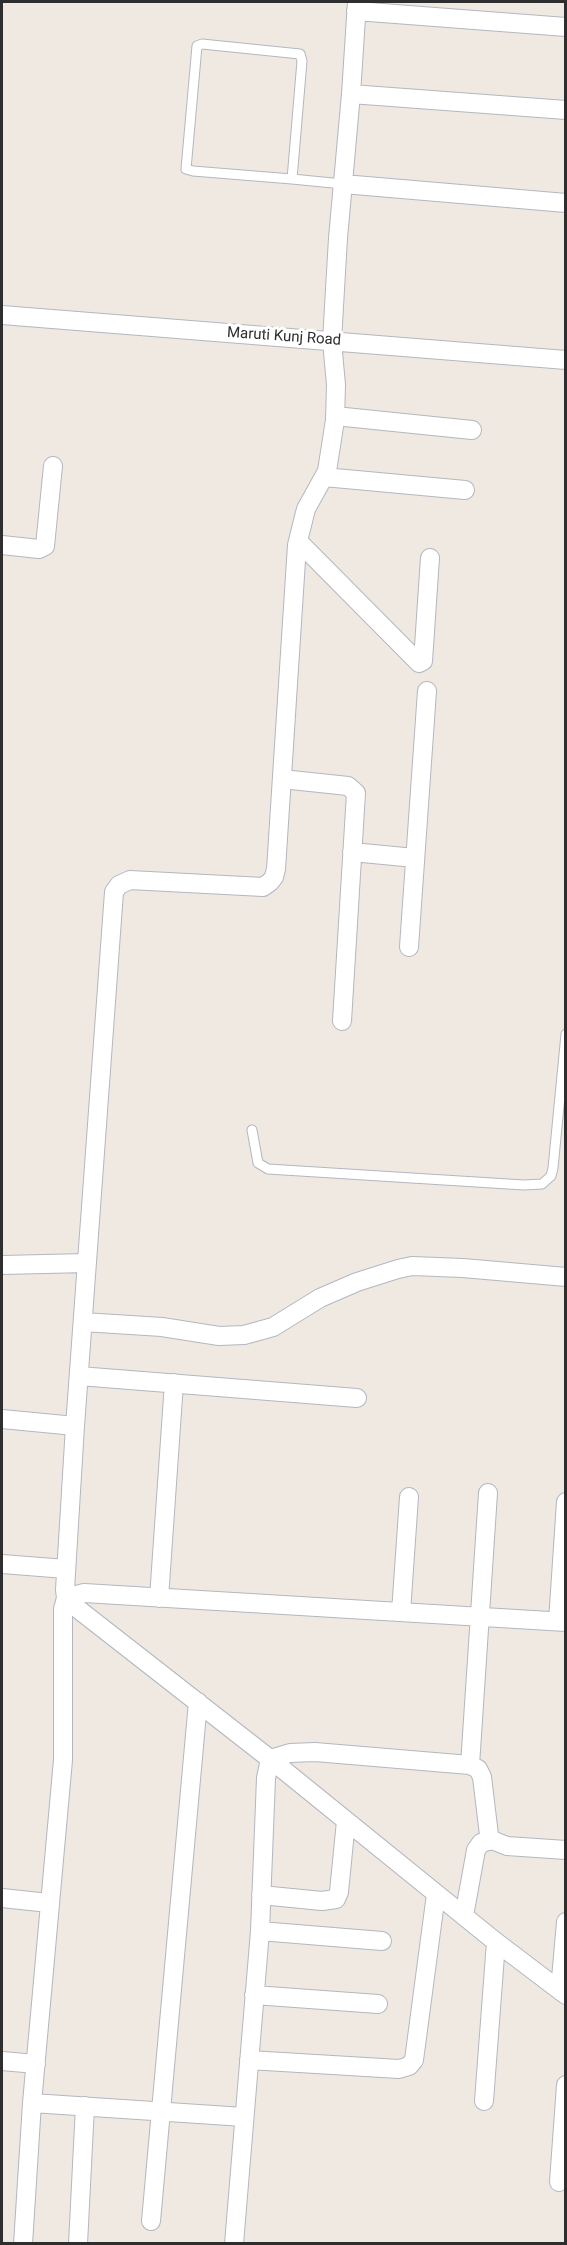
<!DOCTYPE html>
<style>
body{margin:0}
#map{position:relative;width:567px;height:2245px;overflow:hidden;background:#efe9e1;font-family:Roboto,sans-serif}
canvas{display:block}
.frame{position:absolute;inset:0;border:3px solid #2e2e2e;pointer-events:none}
</style>
<div id="map">
<canvas width="567" height="2245"></canvas>
<div class="frame"></div>
</div>
<script>
const ctx = document.querySelector('canvas').getContext('2d');
ctx.lineJoin = 'round';
function poly(rows) {
  const path = new Path2D();
  for (const r of rows) {
    path.moveTo(r[0], r[1]);
    for (let i = 2; i < r.length; i += 2) path.lineTo(r[i], r[i + 1]);
  }
  return path;
}
function strokePath(path, color, width, dash) {
  ctx.strokeStyle = color;
  ctx.lineWidth = width;
  ctx.lineCap = dash ? 'butt' : 'round';
  ctx.setLineDash(dash || []);
  ctx.stroke(path);
}
function write(font, color, halo, rows, align = 'center') {
  ctx.font = font + ' Roboto,sans-serif';
  ctx.lineWidth = 6;
  ctx.setLineDash([]);
  ctx.textBaseline = 'middle';
  ctx.strokeStyle = halo;
  ctx.fillStyle = color;
  for (const [text, x, y, turn = 0] of rows) {
    ctx.save();
    ctx.translate(x, y);
    ctx.rotate((+turn || 0) * Math.PI / 180);
    ctx.textAlign = isNaN(turn) ? turn : align;
    if (halo) ctx.strokeText(text, 0, 0);
    ctx.fillText(text, 0, 0);
    ctx.restore();
  }
}
const lane = poly([
 [292,179,302,61,300,54,202,44,197,46,186,169,193,171,292,179,343,184],
 [252,1130,258,1163,268,1169,524,1185,542,1184,551,1176,553,1168,566,1034]
]);
const street = poly([
 [357,2,351,94,338,238,332,341,336,385,335,420,327,471,306,509,297,545,276,869,274,877,270,882,263,887,130,880,119,885,114,892,75,1426,65,1590,66,1598,78,1609,270,1759,496,1942,566,1995],
 [356,11,566,27],
 [351,94,566,110],
 [343,184,566,203],
 [2,315,566,360],
 [335,416,472,430],
 [324,477,465,490],
 [298,541,419,663,423,661,430,558],
 [2,545,39,549,45,546,53,466],
 [282,779,348,786,356,793,342,1021],
 [352,852,415,858],
 [409,947,427,691],
 [2,1265,87,1263],
 [83,1322,162,1327,219,1336,244,1335,273,1327,320,1298,357,1282,398,1269,412,1266,463,1268,566,1277],
 [79,1376,357,1398],
 [2,1419,75,1426],
 [2,1564,66,1569],
 [159,1598,174,1383],
 [401,1612,409,1497],
 [558,1621,566,1502],
 [470,1765,488,1493],
 [261,1895,322,1901,336,1899,339,1892,346,1821],
 [2,1898,49,1903],
 [464,1916,476,1850,481,1843,492,1840],
 [260,1931,382,1941],
 [560,1990,566,1922],
 [254,1995,378,2004],
 [249,2060,399,2069,409,2066,414,2060,436,1894],
 [2,2061,36,2064],
 [484,2101,496,1942],
 [32,2103,244,2117],
 [559,2182,566,2085],
 [151,2221,198,1702],
 [23,2244,32,2103,63,1760,63,1609,66,1598,84,1593,566,1622],
 [78,2244,85,2106],
 [234,2244,260,1931,266,1778,270,1759,290,1753,315,1752,470,1765,478,1769,482,1777,489,1835,492,1840,507,1846,566,1850]
]);
const streetNames = [
 ["Maruti Kunj Road",284,337,4]
];
strokePath(lane, '#b4b7c1', 11);
strokePath(street, '#b4b7c1', 20);
strokePath(lane, '#fff', 9);
strokePath(street, '#fff', 18);
write('15px', '#2e2e2e', '#fff', streetNames);
</script>
